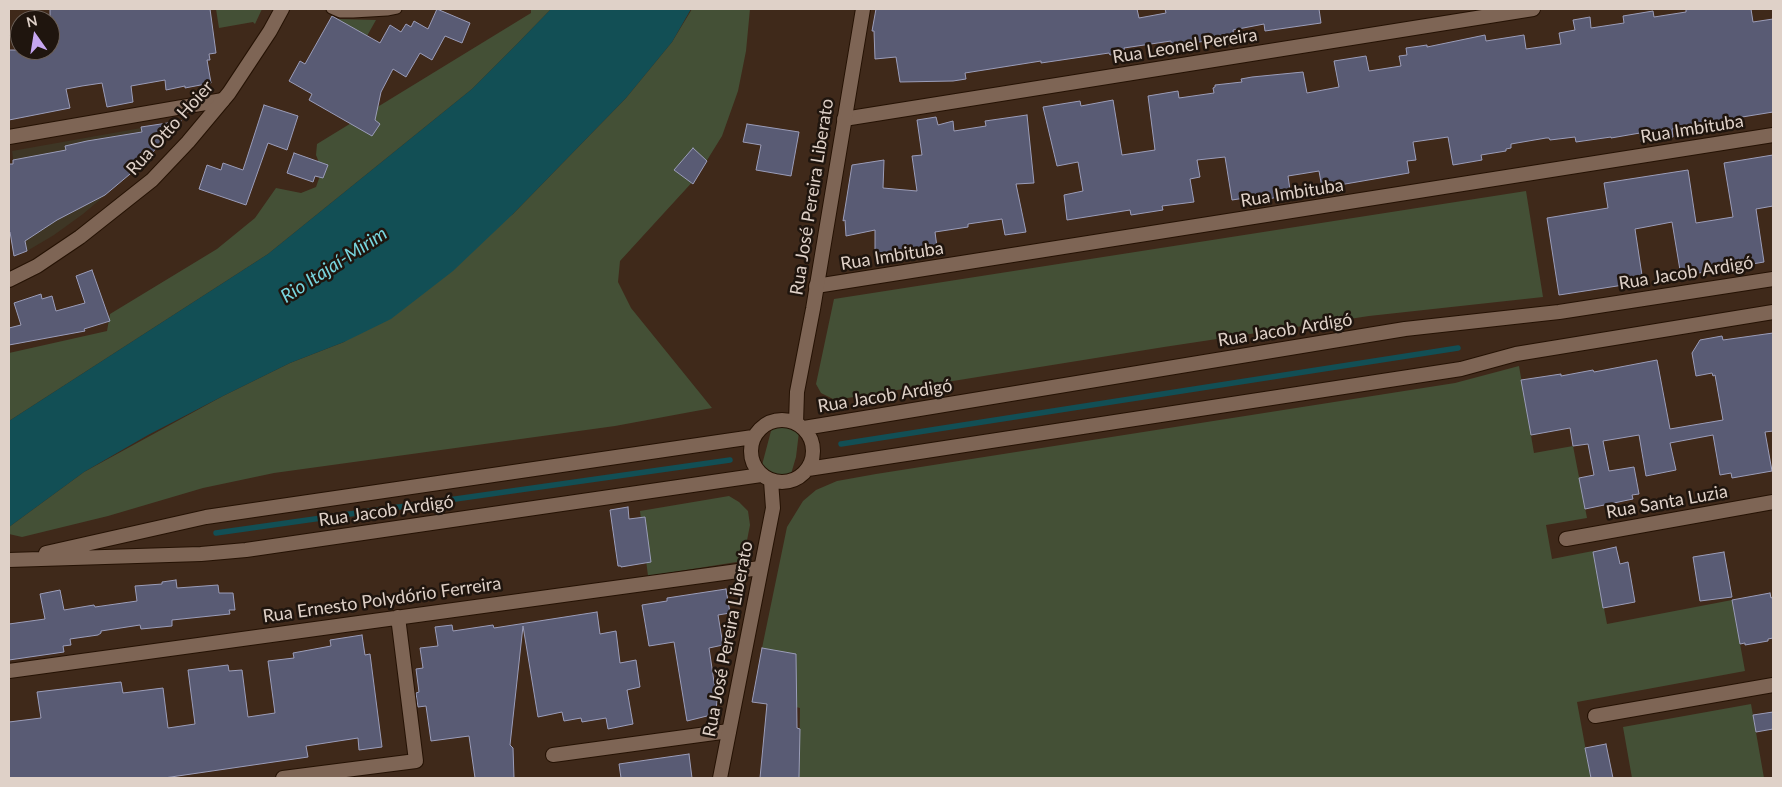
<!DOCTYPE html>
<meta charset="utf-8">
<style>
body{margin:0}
#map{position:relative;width:1782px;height:787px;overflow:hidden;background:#3f291a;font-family:Lato,sans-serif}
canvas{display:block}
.frame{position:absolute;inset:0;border:10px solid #dfd1c8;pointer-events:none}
.north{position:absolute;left:10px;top:10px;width:50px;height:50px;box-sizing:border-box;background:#1f150e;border:1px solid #6c6058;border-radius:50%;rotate:347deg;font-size:14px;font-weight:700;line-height:20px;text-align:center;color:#dfd1c8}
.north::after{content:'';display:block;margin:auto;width:18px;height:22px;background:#c6a6f0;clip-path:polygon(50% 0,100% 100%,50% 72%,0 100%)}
</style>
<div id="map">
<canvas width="1782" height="787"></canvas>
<div class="frame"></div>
<div class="north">N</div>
</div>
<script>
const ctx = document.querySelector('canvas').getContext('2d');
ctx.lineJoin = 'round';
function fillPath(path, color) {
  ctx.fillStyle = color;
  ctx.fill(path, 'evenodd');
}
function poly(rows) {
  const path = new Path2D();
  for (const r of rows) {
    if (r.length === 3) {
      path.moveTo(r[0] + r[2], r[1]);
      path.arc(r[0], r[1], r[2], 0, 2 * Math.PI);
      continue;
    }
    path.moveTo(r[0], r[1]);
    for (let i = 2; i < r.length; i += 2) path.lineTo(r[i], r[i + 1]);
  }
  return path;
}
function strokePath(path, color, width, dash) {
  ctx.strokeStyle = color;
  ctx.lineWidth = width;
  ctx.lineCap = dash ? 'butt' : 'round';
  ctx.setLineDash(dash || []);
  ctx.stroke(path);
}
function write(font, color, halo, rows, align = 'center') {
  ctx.font = font + ' Lato,sans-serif';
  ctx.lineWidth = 5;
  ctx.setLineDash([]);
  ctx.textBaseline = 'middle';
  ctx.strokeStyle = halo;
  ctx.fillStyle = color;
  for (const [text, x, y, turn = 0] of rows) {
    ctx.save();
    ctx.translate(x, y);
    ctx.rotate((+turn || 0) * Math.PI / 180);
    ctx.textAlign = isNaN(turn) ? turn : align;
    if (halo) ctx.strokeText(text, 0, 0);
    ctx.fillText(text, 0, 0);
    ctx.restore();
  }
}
const commercial = poly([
 [175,122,177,126,142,164,83,214,54,235,27,251,12,151]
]);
const green = poly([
 [216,9,262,9,255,24,253,22,219,28],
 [531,9,551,9,518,43,472,89,268,254,9,421,9,353,107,331,110,314,217,249,255,218,276,188,301,193,316,187,322,170,316,155,317,144,531,13],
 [692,9,750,9,746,51,738,91,722,136,696,178,620,261,618,282,631,308,712,408,615,426,274,473,203,488,108,516,22,537,9,534,9,527,84,472,223,396,290,363,344,342,513,214,626,98,672,42],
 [337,19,376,20,367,36],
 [1526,191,1543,297,1369,316,1164,347,835,400,821,393,816,384,834,299],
 [1519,366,1534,453,1573,446,1587,518,1546,525,1552,559,1593,551,1607,624,1732,600,1745,671,1577,702,1591,778,799,778,800,708,796,707,796,655,762,648,787,527,803,501,816,490,837,481,876,474,1455,383],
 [782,424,795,427,799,432,796,457,791,474,782,477,769,474,764,471,762,465,771,431,774,425],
 [729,496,739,502,748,511,750,525,743,561,648,576,640,511],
 [1751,704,1764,778,1632,778,1623,727]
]);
const water = poly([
 [551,9,691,9,672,42,626,98,513,214,453,271,391,319,344,342,290,363,223,396,148,435,84,472,9,527,9,421,268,254,472,89,518,43]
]);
const stream = poly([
 [841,444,1458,348],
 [216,533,730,460]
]);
const building = poly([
 [50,9,210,9,216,53,209,54,210,60,207,60,211,83,185,88,185,86,166,90,165,80,131,86,133,102,107,107,102,83,82,86,66,89,70,108,9,120,9,50,50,50,50,9],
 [437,9,470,23,462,43,445,36,432,60,420,53,406,77,393,69,381,92,375,120,380,124,372,136,309,100,312,94,289,81,300,61,305,64,332,16,380,43,390,25,401,32,406,24,411,27,414,21,428,29,437,9],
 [876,9,1137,9,1139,18,1166,13,1165,9,1319,9,1321,23,1265,31,1264,24,1233,30,1235,43,1213,46,1212,40,1174,46,1174,45,1171,45,1171,41,1124,48,1125,52,1110,55,1109,53,1041,63,1041,61,965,73,966,79,953,81,900,82,896,57,875,59,874,31,872,31,876,9],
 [1686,9,1751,9,1753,22,1773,19,1773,112,1736,118,1737,126,1704,132,1703,124,1672,129,1673,137,1641,142,1640,133,1611,138,1611,137,1576,142,1575,137,1550,140,1549,138,1546,138,1511,144,1511,148,1506,149,1506,151,1481,155,1482,160,1453,165,1448,137,1413,142,1416,160,1407,161,1409,173,1322,188,1319,171,1288,176,1290,190,1278,192,1278,197,1259,201,1258,196,1232,200,1225,157,1197,160,1200,177,1190,179,1194,202,1162,206,1163,210,1131,215,1130,210,1067,220,1064,195,1083,191,1078,162,1057,166,1043,107,1080,101,1081,106,1113,100,1122,155,1155,150,1148,96,1178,91,1179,98,1214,93,1213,88,1215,87,1215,85,1242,82,1241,79,1252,77,1303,72,1307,93,1339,87,1334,61,1366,56,1369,71,1401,66,1399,56,1407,55,1406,48,1427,45,1427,47,1485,35,1486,41,1524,35,1526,49,1561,44,1559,33,1575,30,1573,20,1590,17,1591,28,1624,23,1623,16,1653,11,1654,17,1686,12,1686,9],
 [264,105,298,116,287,150,268,143,246,205,199,189,207,165,221,170,223,163,243,170,264,105],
 [1027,115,1034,183,1016,184,1026,232,1005,235,1002,219,968,224,968,227,935,232,938,255,912,259,911,253,875,255,875,230,846,236,845,220,843,221,852,165,884,160,883,188,917,191,912,156,922,155,917,120,936,117,938,125,953,121,954,131,986,126,985,121,1027,115],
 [181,121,142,164,105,195,57,220,25,241,27,251,14,256,10,232,9,233,9,164,13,164,13,160,66,150,65,146,87,141,142,132,141,127,181,121],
 [747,124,799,132,791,176,756,170,761,145,743,142,747,124],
 [693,148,707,161,693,184,674,170,693,148],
 [294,153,328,165,323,178,315,176,313,182,287,173,294,153],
 [1773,155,1773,206,1756,209,1764,262,1681,276,1672,222,1635,229,1643,282,1559,295,1547,218,1608,208,1604,183,1688,170,1696,223,1733,217,1724,163,1773,155],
 [92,270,110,321,84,329,85,331,9,345,9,328,21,325,14,303,41,294,42,299,52,296,56,311,85,303,76,276,92,270],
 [1773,333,1773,431,1765,432,1772,471,1732,478,1731,473,1720,475,1713,435,1670,443,1676,470,1646,476,1639,435,1603,441,1609,471,1634,467,1639,494,1632,495,1633,499,1585,509,1579,478,1594,475,1588,444,1573,446,1570,428,1531,435,1521,380,1561,374,1561,376,1593,370,1594,372,1657,360,1670,429,1723,420,1715,375,1713,376,1712,373,1696,376,1692,353,1700,340,1722,336,1723,340,1773,333],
 [628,507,629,519,645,517,651,562,621,567,621,566,618,566,610,510,628,507],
 [1616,547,1620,564,1628,562,1635,602,1603,608,1593,552,1616,547],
 [1724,552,1732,597,1700,601,1693,557,1724,552],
 [176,580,177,588,218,585,219,593,233,593,235,610,229,610,230,614,172,620,172,626,141,629,140,625,101,631,101,633,98,635,70,639,71,645,63,646,64,652,9,660,9,624,45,619,40,594,60,590,64,610,94,605,95,607,137,601,135,586,162,584,162,582,176,580],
 [726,589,730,613,718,615,723,645,709,648,717,702,715,714,687,721,674,642,649,646,642,605,667,601,667,598,726,589],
 [1770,593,1771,598,1773,597,1773,638,1768,639,1768,641,1745,645,1745,643,1740,644,1732,600,1770,593],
 [597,612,600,634,616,631,620,663,636,660,640,687,627,690,633,724,608,729,606,718,582,722,581,718,564,721,562,712,538,717,523,626,510,745,513,748,514,778,475,778,469,736,431,741,426,706,418,707,416,693,419,692,416,669,423,668,420,648,438,646,435,627,452,625,453,631,493,625,494,628,597,612],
 [362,635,365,655,370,654,382,747,359,750,358,738,306,746,308,757,164,778,9,778,9,722,41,718,37,692,121,682,123,693,163,688,168,728,195,724,188,670,228,665,229,671,242,670,248,717,275,713,268,661,294,658,293,653,331,646,330,640,362,635],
 [762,648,796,654,797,728,800,729,799,778,760,778,767,704,752,702,762,648],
 [1773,712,1773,729,1756,732,1753,715,1773,712],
 [1606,744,1613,778,1591,778,1585,748,1606,744],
 [689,754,692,778,621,778,619,764,689,754]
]);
const service = poly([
 [331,9,340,13,353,13,387,11,397,9]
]);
const minor = poly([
 [844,119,1533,9],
 [9,137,223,100],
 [816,286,1773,135],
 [1566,539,1773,502],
 [9,671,760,568],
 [1595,716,1773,685],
 [553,755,729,731],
 [283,778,416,761,398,617]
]);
const tertiary = poly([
 [9,280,37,266,80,237,152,180,188,142,229,93,270,31,282,9]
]);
const secondary = poly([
 [782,451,31],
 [796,423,797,392,813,309,863,9],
 [804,428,1405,329,1559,312,1773,279],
 [808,469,1461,369,1516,354,1773,312],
 [46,553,206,517,753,437],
 [9,560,201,554,246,550,761,475],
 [720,778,773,508,771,481]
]);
const streetNames = [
 ["Rua Leonel Pereira",1185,46,-9],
 ["Rua Otto Hoier",170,128,-48],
 ["Rua Imbituba",1692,129,-9],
 ["Rua Imbituba",1292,193,-9],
 ["Rua José Pereira Liberato",812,197,-81],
 ["Rua Imbituba",892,256,-9],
 ["Rua Jacob Ardigó",1686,273,-9],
 ["Rua Jacob Ardigó",1285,330,-9],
 ["Rua Jacob Ardigó",885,396,-9],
 ["Rua Santa Luzia",1667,502,-10],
 ["Rua Jacob Ardigó",386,511,-8],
 ["Rua Ernesto Polydório Ferreira",382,600,-8],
 ["Rua José Pereira Liberato",728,639,-79]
];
const waterNames = [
 ["Rio Itajaí-Mirim",334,265,-33]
];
fillPath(commercial, '#3e3625');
fillPath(green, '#445036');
fillPath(water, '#124f55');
strokePath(stream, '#124f55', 5.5);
fillPath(building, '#595b74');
strokePath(building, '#9b9db9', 1);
strokePath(service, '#251204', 11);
strokePath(minor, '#251204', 16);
strokePath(tertiary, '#251204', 16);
strokePath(secondary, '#251204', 16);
strokePath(service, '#7e6555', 9);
strokePath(minor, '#7e6555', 14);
strokePath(tertiary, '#7e6555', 14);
strokePath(secondary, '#7e6555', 14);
write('18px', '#dfd1c8', '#1f150e', streetNames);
write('italic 19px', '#78d5de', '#1f150e', waterNames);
</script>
